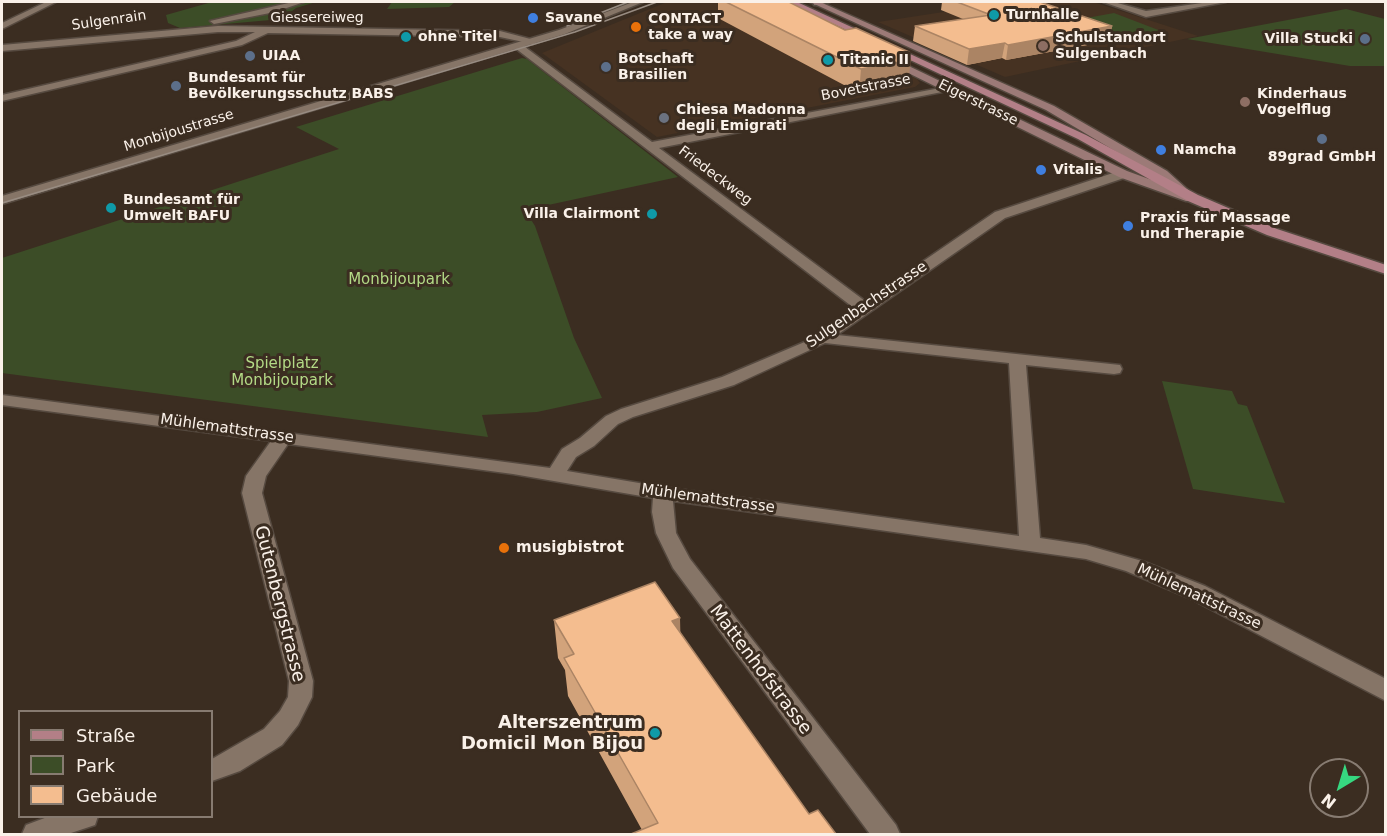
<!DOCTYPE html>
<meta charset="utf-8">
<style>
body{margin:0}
#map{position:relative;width:1387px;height:836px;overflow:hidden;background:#3b2d21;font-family:"DejaVu Sans",sans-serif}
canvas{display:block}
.frame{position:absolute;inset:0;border:3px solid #faf1e9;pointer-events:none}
.legend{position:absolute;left:18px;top:710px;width:195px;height:108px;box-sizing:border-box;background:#3b2d21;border:2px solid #877b71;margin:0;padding:8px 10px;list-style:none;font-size:18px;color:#faf1e9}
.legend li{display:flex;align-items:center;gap:12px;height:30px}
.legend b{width:30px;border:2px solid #877b71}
.north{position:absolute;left:1309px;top:758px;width:60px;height:60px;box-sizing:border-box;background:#3b2d21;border:2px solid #877b71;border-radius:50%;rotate:218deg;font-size:16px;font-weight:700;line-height:24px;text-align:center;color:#faf1e9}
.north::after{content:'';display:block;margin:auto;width:21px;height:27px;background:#36d880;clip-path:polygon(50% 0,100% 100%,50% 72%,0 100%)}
</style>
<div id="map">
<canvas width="1387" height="836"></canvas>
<div class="frame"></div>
<ul class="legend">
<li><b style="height:8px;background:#b37f87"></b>Straße</li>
<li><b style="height:16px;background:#3c4d27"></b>Park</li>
<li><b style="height:16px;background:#f4bd8f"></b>Gebäude</li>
</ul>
<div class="north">N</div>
</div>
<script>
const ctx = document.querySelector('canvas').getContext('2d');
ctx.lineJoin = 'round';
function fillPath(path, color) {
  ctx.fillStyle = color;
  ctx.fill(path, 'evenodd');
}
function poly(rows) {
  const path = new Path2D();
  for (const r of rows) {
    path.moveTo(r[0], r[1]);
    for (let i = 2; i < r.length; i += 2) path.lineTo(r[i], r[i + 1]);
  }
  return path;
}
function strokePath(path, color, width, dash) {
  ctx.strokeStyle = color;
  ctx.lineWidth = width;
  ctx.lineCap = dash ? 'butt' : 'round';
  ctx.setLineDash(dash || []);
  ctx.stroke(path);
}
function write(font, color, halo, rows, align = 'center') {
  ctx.font = font + ' "DejaVu Sans",sans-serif';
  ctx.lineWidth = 6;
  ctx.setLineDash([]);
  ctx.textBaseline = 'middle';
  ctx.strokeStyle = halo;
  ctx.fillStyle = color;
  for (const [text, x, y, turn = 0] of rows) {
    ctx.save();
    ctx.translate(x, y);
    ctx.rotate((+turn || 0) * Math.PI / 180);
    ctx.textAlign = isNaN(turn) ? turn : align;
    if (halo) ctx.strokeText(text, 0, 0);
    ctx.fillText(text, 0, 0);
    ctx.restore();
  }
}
const built = poly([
 [667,2,755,2,917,79,920,83,915,87,657,137,542,53],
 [1009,2,1093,2,1198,36,1005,77,878,22]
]);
const green = poly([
 [212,2,316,2,296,8,282,19,180,28,168,23,166,15],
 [392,2,455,2,449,7,387,9],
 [1346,9,1385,19,1385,66,1350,66,1187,39],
 [1114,13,1161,31,1100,38,1059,23],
 [522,58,527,59,678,177,525,210,535,226,574,338,602,398,537,412,482,415,488,437,2,373,2,258,339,149,296,127],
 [1162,381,1232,391,1238,404,1247,406,1285,503,1193,489]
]);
const minor = poly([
 [46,2,56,2,2,29,2,23,46,2],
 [293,2,304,2,275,12,214,24,210,21,293,2],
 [814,2,830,2,817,5,814,5,814,2],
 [1103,2,1114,2,1146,11,1209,2,1226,2,1146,17,1103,2],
 [218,26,500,31,538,41,533,44,500,37,268,33,242,45,2,101,2,95,236,41,255,32,218,32,2,51,2,45,218,26],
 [515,44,521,44,652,142,951,86,951,90,947,91,659,148,865,301,995,212,1119,171,1127,171,1127,177,1005,218,837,335,1120,365,1122,369,1120,373,1114,374,1026,365,1040,538,1086,545,1142,561,1205,586,1386,679,1386,701,1189,598,1126,571,1086,559,673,501,676,533,690,559,896,825,900,834,870,834,673,568,656,533,652,512,653,498,513,474,288,444,266,476,262,493,313,681,312,697,298,725,282,745,240,771,212,781,212,759,264,729,280,711,288,697,289,681,242,493,246,476,271,441,2,405,2,395,550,468,562,449,580,438,606,416,621,409,722,377,807,341,854,308,515,48,515,44],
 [825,343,1009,363,1019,536,663,487,567,471,576,457,594,446,618,424,633,417,734,385,825,343],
 [50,816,98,816,95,825,68,834,22,834,26,825,50,816]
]);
const tertiary = poly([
 [633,2,643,2,565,34,2,204,2,196,559,30,633,2]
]);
const secondary = poly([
 [810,2,820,2,1054,106,1167,171,1197,198,1196,201,1186,201,1119,177,886,62,886,58,892,58,1127,171,1171,187,1159,177,1046,110,810,2]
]);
const primary = poly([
 [787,2,797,2,1086,135,1198,195,1277,229,1386,265,1386,274,1267,235,1188,201,1078,139,787,2]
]);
const tram = poly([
 [567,26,628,2],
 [2,203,575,32,657,2]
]);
const wall = poly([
 [718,2,789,2,845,30,909,52,908,84,859,93,718,18],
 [942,2,1040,2,1112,26,1109,41,1006,60,1002,58,967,65,913,41,915,26,963,19,941,10],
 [554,620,680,633,809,814,836,834,642,830,568,696,565,670,558,658]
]);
const shadedWall = poly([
 [1112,26,1109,41,1006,60,1008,45],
 [1005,43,1002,58,967,65,969,49],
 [909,52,908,61,911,60,908,84,859,93,861,69,898,54],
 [680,618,681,656,672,621]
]);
const building = poly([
 [726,2,789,2,845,30,856,28,909,52,898,54,911,60,861,69,726,2],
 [957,2,1040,2,1112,26,1008,45,1005,43,969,49,915,26,991,15,957,2],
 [655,582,680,618,672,621,809,814,818,810,836,834,631,834,658,823,564,658,574,654,554,620,655,582]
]);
const markers = [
 [994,15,6,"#0f9aa8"],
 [533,18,6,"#3f7fe0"],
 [636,27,6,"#e8710a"],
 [406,37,6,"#0f9aa8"],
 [1365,39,6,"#5c6f8a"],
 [1043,46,6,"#8d6e63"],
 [250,56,6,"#5c6f8a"],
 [828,60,6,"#0f9aa8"],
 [606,67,6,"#5c6f8a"],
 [176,86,6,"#5c6f8a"],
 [1245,102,6,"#8d6e63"],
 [664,118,6,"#6b7280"],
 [1322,139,6,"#5c6f8a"],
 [1161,150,6,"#3f7fe0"],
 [1041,170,6,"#3f7fe0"],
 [111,208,6,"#0f9aa8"],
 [652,214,6,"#0f9aa8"],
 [1128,226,6,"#3f7fe0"],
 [504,548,6,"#e8710a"],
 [655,733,6,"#0f9aa8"]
];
const farPoinames = [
 ["Turnhalle",1006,15],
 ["Savane",545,18],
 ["CONTACT",648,19],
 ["take a way",648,35],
 ["ohne Titel",418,37],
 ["Schulstandort",1055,38],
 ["Sulgenbach",1055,54],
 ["Villa Stucki",1353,39,"right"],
 ["UIAA",262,56],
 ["Botschaft",618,59],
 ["Brasilien",618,75],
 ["Titanic II",840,60],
 ["Bundesamt für",188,78],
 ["Bevölkerungsschutz BABS",188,94],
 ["Kinderhaus",1257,94],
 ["Vogelflug",1257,110],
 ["Chiesa Madonna",676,110],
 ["degli Emigrati",676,126],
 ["Namcha",1173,150],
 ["89grad GmbH",1322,157,"center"],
 ["Vitalis",1053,170],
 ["Bundesamt für",123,200],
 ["Umwelt BAFU",123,216],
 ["Villa Clairmont",640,214,"right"],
 ["Praxis für Massage",1140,218],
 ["und Therapie",1140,234]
];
const farStreetnames = [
 ["Giessereiweg",317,18],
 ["Sulgenrain",109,21,-8],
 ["Bovetstrasse",866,88,-11],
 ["Eigerstrasse",978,103,26],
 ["Monbijoustrasse",179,131,-17],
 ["Friedeckweg",715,176,37]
];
const parkNames = [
 ["Monbijoupark",399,280],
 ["Spielplatz",282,364],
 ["Monbijoupark",282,381]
];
const streetNames = [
 ["Sulgenbachstrasse",867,305,-34],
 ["Mühlemattstrasse",227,429,8],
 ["Mühlemattstrasse",708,499,8],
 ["Mühlemattstrasse",1199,597,25]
];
const poiNames = [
 ["musigbistrot",516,548]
];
const nearStreetnames = [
 ["Gutenbergstrasse",279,604,76],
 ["Mattenhofstrasse",760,670,53]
];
const nearPoinames = [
 ["Alterszentrum",643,723],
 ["Domicil Mon Bijou",643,744]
];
fillPath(built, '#463222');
fillPath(green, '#3c4d27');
strokePath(minor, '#564a40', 3);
strokePath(tertiary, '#564a40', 3);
strokePath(secondary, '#564a40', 3);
strokePath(primary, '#564a40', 3);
fillPath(minor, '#867567');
fillPath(tertiary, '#867567');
fillPath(secondary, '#9c7a77');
fillPath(primary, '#b37f87');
strokePath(tram, '#988c82', 1.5);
fillPath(wall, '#d2a37b');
fillPath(shadedWall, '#ab8464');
fillPath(building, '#f4bd8f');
strokePath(building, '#ab8464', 1.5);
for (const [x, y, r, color] of markers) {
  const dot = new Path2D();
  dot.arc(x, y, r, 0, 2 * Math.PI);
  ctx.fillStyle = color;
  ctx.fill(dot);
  strokePath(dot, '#3b2d21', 2);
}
write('bold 14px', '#faf1e9', '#3b2d21', farPoinames, 'left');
write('14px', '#faf1e9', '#3b2d21', farStreetnames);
write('15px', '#b3da86', '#3b2d21', parkNames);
write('15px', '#faf1e9', '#3b2d21', streetNames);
write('bold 15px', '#faf1e9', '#3b2d21', poiNames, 'left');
write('18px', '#faf1e9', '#3b2d21', nearStreetnames);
write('bold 18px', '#faf1e9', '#3b2d21', nearPoinames, 'right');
</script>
